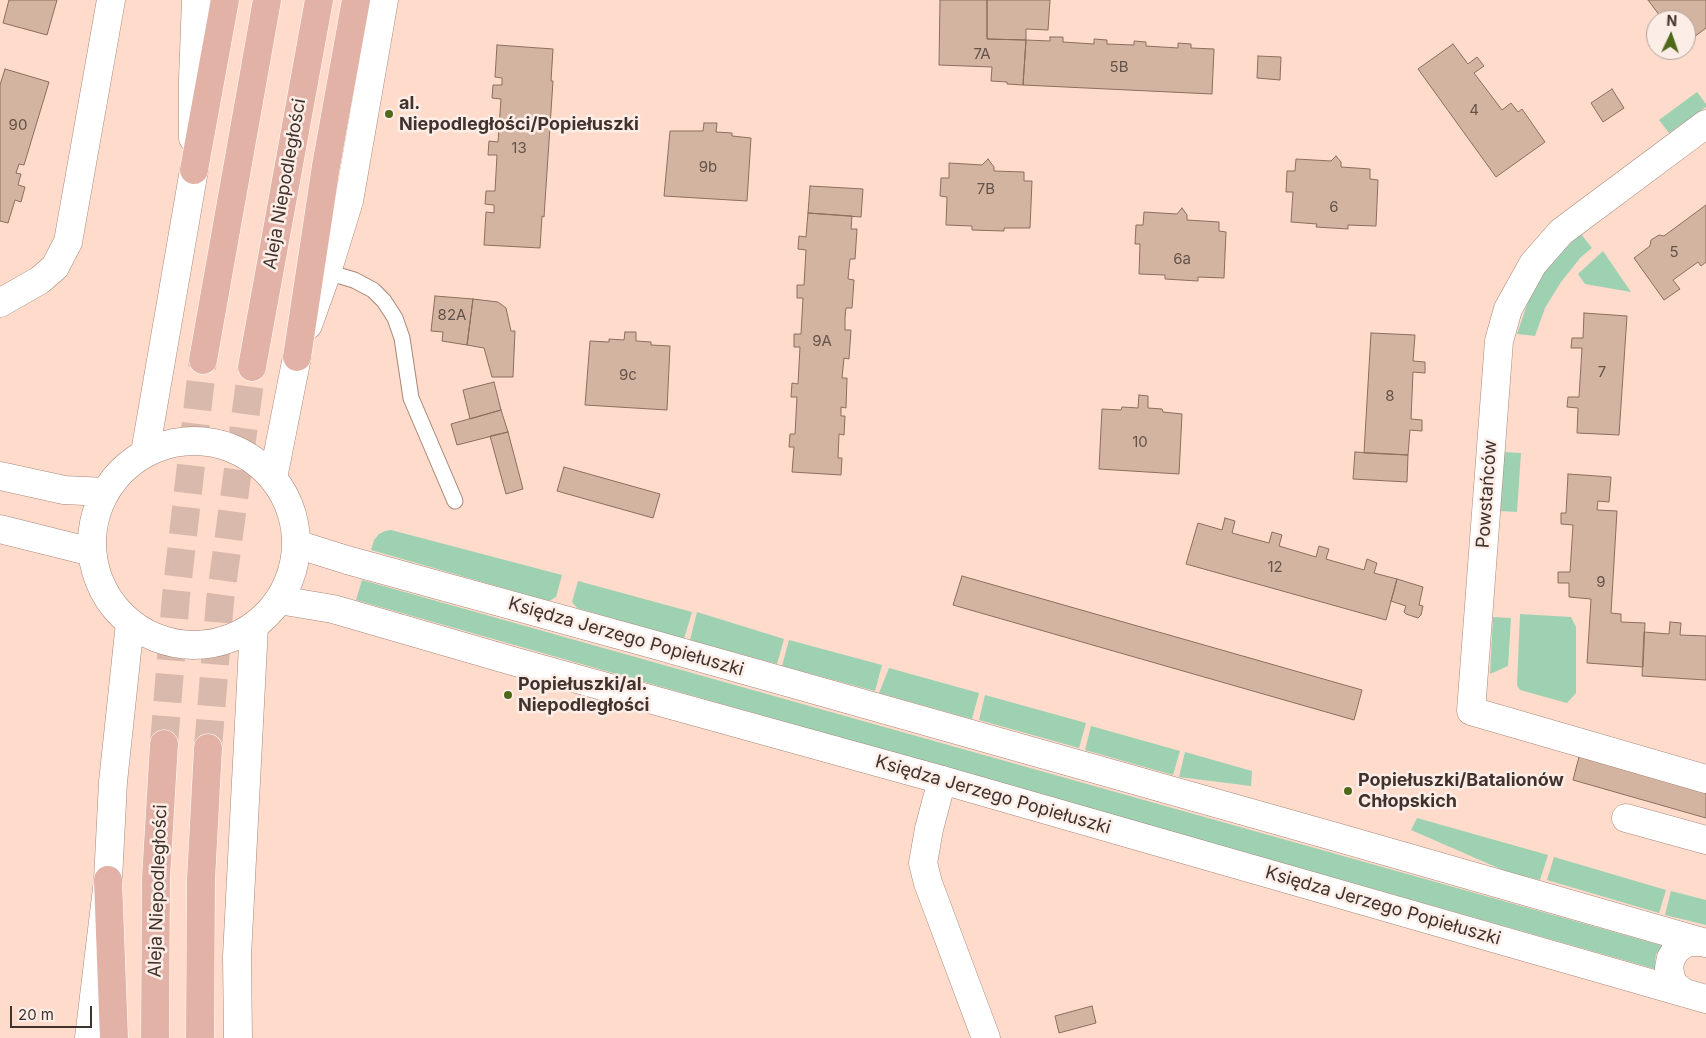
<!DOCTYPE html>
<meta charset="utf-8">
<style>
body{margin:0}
#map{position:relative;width:1706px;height:1038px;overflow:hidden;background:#ffdbcb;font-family:Inter,sans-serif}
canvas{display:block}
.north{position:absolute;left:1646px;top:10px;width:50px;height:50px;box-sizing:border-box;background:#fcede7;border:1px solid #b1a29c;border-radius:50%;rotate:3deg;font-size:14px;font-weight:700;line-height:20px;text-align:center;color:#40322c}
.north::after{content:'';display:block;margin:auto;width:18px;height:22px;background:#4f6819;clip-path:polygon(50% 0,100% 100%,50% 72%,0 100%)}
.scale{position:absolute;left:10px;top:1006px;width:82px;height:22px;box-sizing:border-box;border:2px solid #40322c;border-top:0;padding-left:6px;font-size:15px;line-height:18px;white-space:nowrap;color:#40322c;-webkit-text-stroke:4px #fcede7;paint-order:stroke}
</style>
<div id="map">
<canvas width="1706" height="1038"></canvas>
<div class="north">N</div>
<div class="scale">20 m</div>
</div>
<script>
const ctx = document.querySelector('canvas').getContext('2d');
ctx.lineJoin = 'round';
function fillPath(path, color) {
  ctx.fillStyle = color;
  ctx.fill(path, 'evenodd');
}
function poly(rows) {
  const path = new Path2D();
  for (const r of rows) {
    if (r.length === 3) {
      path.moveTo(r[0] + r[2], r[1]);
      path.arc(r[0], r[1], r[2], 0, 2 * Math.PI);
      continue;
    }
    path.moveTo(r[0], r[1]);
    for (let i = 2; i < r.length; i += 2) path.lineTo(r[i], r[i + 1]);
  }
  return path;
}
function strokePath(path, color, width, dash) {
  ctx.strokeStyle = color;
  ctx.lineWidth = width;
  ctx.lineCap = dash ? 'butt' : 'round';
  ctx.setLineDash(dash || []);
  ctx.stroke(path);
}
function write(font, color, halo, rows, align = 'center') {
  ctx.font = font + ' Inter,sans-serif';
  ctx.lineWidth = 5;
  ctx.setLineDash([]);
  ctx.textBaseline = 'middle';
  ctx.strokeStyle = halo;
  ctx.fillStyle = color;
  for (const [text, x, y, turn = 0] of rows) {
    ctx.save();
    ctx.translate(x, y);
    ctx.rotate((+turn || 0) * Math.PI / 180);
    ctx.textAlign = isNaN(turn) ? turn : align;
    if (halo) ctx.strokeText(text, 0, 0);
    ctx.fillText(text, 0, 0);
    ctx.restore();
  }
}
const green = poly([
 [1697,92,1706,104,1706,107,1669,133,1659,120],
 [1581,234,1592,248,1581,257,1561,282,1545,308,1535,336,1517,334,1532,290,1544,270,1561,252],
 [1603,251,1631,292,1585,284,1578,274],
 [1504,452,1521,453,1517,512,1500,511],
 [391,530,562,575,556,597,549,601,371,550,374,540,379,534,385,531],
 [362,580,717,680,1667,947,1662,948,1656,954,1655,962,1659,970,356,600],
 [578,581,692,612,684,639,577,608,572,602],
 [697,612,784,639,777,664,690,640],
 [1520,614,1571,617,1576,627,1576,693,1567,703,1520,690,1517,685],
 [1493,617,1511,618,1508,666,1490,674],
 [789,640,882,665,875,691,782,666],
 [889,668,979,693,972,719,879,693],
 [985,695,1086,723,1079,748,979,720],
 [1091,726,1180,751,1173,775,1085,750],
 [1185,752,1252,771,1251,786,1179,777],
 [1417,818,1548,855,1540,880,1505,871,1411,830],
 [1554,857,1666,890,1659,913,1547,880],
 [1671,891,1706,900,1706,925,1665,915]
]);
const building = poly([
 [9,0,57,0,47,35,3,23,9,0],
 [940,0,987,0,987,39,1026,40,1023,85,1007,84,1007,82,991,81,992,67,939,65,940,0],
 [987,0,1050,0,1048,30,1026,29,1026,40,987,39,987,0],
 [1648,0,1706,0,1706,28,1686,43,1686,20,1663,20,1648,0],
 [1050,37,1063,37,1063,42,1094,44,1094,39,1107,40,1107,44,1134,45,1134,41,1146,42,1146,46,1178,48,1178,43,1191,44,1191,48,1214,49,1212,94,1023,85,1026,40,1050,41,1050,37],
 [1453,44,1468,64,1477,57,1484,66,1474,73,1502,110,1511,103,1518,112,1522,109,1545,142,1496,177,1418,69,1453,44],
 [497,45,553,49,551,81,553,81,544,217,542,216,540,248,484,245,486,212,494,213,494,205,485,204,486,191,495,191,497,155,488,155,489,141,498,142,501,99,492,98,493,85,502,85,502,78,495,77,497,45],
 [1258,56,1281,57,1280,80,1257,78,1258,56],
 [5,69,49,82,24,165,19,164,16,173,21,174,18,185,25,187,21,202,15,200,8,223,0,221,0,85,5,69],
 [1612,89,1624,108,1603,122,1591,103,1612,89],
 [704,123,717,123,716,132,732,133,732,136,751,138,747,201,664,196,670,131,703,131,704,123],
 [1336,156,1341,162,1341,167,1370,169,1370,179,1378,180,1376,226,1348,225,1348,229,1316,227,1317,224,1291,222,1293,192,1286,192,1287,171,1295,171,1296,159,1331,161,1336,156],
 [988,159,994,167,994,171,1024,172,1024,181,1032,181,1030,228,1004,228,1004,231,972,230,972,226,946,225,947,197,940,196,941,178,949,178,949,163,982,165,988,159],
 [810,186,863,189,861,217,808,213,810,186],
 [1706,205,1706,262,1701,266,1698,262,1673,280,1680,289,1664,300,1634,258,1650,246,1651,240,1659,235,1664,236,1706,205],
 [1182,208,1187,215,1187,220,1219,222,1219,231,1226,232,1224,278,1198,277,1198,281,1165,279,1165,275,1139,274,1140,244,1135,244,1136,225,1143,225,1144,212,1177,214,1182,208],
 [808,213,852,216,851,229,857,229,855,259,850,259,848,279,854,280,852,308,846,308,845,318,845,330,851,330,849,359,844,358,842,378,847,378,846,408,841,407,841,416,845,416,844,435,839,434,838,458,842,458,841,475,792,472,794,447,789,447,790,434,795,434,797,397,791,397,792,383,798,384,800,347,794,347,794,334,801,334,803,298,797,298,797,285,804,285,806,250,798,249,799,236,806,237,808,213],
 [435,296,473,299,467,345,442,341,443,332,431,331,435,296],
 [473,299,498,302,506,308,511,331,515,331,513,377,492,377,484,348,467,345,473,299],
 [1584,313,1627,316,1619,435,1577,433,1578,408,1567,407,1568,397,1579,397,1582,348,1571,348,1572,338,1583,338,1584,313],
 [625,332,636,332,636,341,651,342,651,345,670,346,667,410,585,405,590,341,609,342,609,339,624,340,625,332],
 [1371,333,1415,335,1413,361,1425,362,1425,373,1413,372,1411,419,1422,420,1422,431,1410,430,1408,455,1364,453,1371,333],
 [494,382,501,410,470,419,463,390,494,382],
 [1139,395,1148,396,1148,408,1162,409,1163,412,1182,414,1179,474,1099,469,1102,409,1121,410,1122,407,1138,408,1139,395],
 [501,410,508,432,457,445,451,424,501,410],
 [508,432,523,489,506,494,490,436,508,432],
 [1355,452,1408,455,1407,482,1353,479,1355,452],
 [564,467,660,494,653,518,557,491,564,467],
 [1568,474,1611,477,1609,502,1598,501,1597,510,1617,511,1611,613,1621,614,1621,622,1645,623,1643,667,1587,663,1591,599,1569,597,1569,583,1558,583,1558,572,1570,572,1573,525,1561,524,1561,513,1566,513,1568,474],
 [1225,518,1235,521,1232,533,1269,543,1272,532,1282,535,1279,546,1316,557,1319,546,1329,549,1326,559,1364,570,1367,559,1377,563,1374,573,1397,579,1386,620,1186,564,1198,523,1222,530,1225,518],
 [962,576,1362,690,1354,720,953,605,962,576],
 [1397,579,1423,587,1419,605,1423,606,1421,615,1418,618,1406,614,1404,612,1406,606,1391,601,1397,579],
 [1670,622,1681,623,1680,635,1706,636,1706,680,1642,676,1644,632,1669,634,1670,622],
 [1580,753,1706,789,1706,818,1573,780,1580,753],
 [1092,1006,1096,1023,1059,1033,1055,1016,1092,1006]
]);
const primaryTunnel = poly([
 [164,744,176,596,203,360],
 [208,748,220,601,252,367]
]);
const lane = poly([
 [327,272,354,280,373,290,384,301,395,318,402,338,411,398,455,501]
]);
const street = poly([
 [1706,124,1561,232,1533,264,1508,309,1499,341,1471,711,1706,779],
 [193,138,193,79,196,0],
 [0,303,40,280,55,267,68,242,111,0],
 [308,325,327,272,349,201,384,0],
 [942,780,929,829,923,863,928,883,986,1038],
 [1626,818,1706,840]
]);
const secondary = poly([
 [194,543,102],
 [145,453,194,170],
 [0,476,64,490,105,492],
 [273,478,297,357],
 [0,529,92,552],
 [296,544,347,560,652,644,1336,837,1706,943],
 [279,600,333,609,516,662,942,780,1706,999],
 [1682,991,1674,985,1671,978,1669,968,1671,958,1676,950,1684,944,1692,942,1703,942],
 [89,1038,108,880,113,782,130,623],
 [238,1038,237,956,254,626]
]);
const primary = poly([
 [194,170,225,0],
 [297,357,326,166,356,0],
 [203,360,267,0],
 [252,367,319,0],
 [108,880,114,1038],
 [155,1038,156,878,164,744],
 [200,1038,201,880,208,748]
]);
const markers = [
 [389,114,5,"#4f6819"],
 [508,695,5,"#4f6819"],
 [1348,791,5,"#4f6819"]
];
const numberNames = [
 ["7A",982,54],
 ["5B",1119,67],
 ["4",1474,110],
 ["90",18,125],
 ["13",519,148],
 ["9b",708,167],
 ["7B",986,189],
 ["6",1334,207],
 ["5",1674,252],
 ["6a",1182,259],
 ["82A",452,315],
 ["9A",822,341],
 ["7",1602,372],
 ["9c",628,375],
 ["8",1390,396],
 ["10",1140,442],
 ["12",1275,567],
 ["9",1601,582]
];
const poiNames = [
 ["al.",399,104],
 ["Niepodległości/Popiełuszki",399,125],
 ["Popiełuszki/al.",518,685],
 ["Niepodległości",518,706],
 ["Popiełuszki/Batalionów",1358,781],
 ["Chłopskich",1358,802]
];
const streetNames = [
 ["Aleja Niepodległości",285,184,-80],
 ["Powstańców",1487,494,-86],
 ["Księdza Jerzego Popiełuszki",626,637,16],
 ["Księdza Jerzego Popiełuszki",993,795,16],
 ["Aleja Niepodległości",158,891,-88],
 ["Księdza Jerzego Popiełuszki",1383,906,16]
];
fillPath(green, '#9dd1b2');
fillPath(building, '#d3b4a0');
strokePath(building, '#8b6e5c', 1);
strokePath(primaryTunnel, '#d9b9ab', 28, [28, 14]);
strokePath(lane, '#a88778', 17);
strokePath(street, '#a88778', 29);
strokePath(secondary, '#a88778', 29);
strokePath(primary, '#fff', 29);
strokePath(lane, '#fff', 15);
strokePath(street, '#fff', 28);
strokePath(secondary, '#fff', 28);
strokePath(primary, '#e3b2a6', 28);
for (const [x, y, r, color] of markers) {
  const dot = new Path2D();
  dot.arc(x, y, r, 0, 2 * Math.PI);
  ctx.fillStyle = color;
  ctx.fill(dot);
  strokePath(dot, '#fcede7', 2);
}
write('15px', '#655249', null, numberNames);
write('bold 18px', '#40322c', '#fcede7', poiNames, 'left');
write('18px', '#40322c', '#fcede7', streetNames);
</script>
